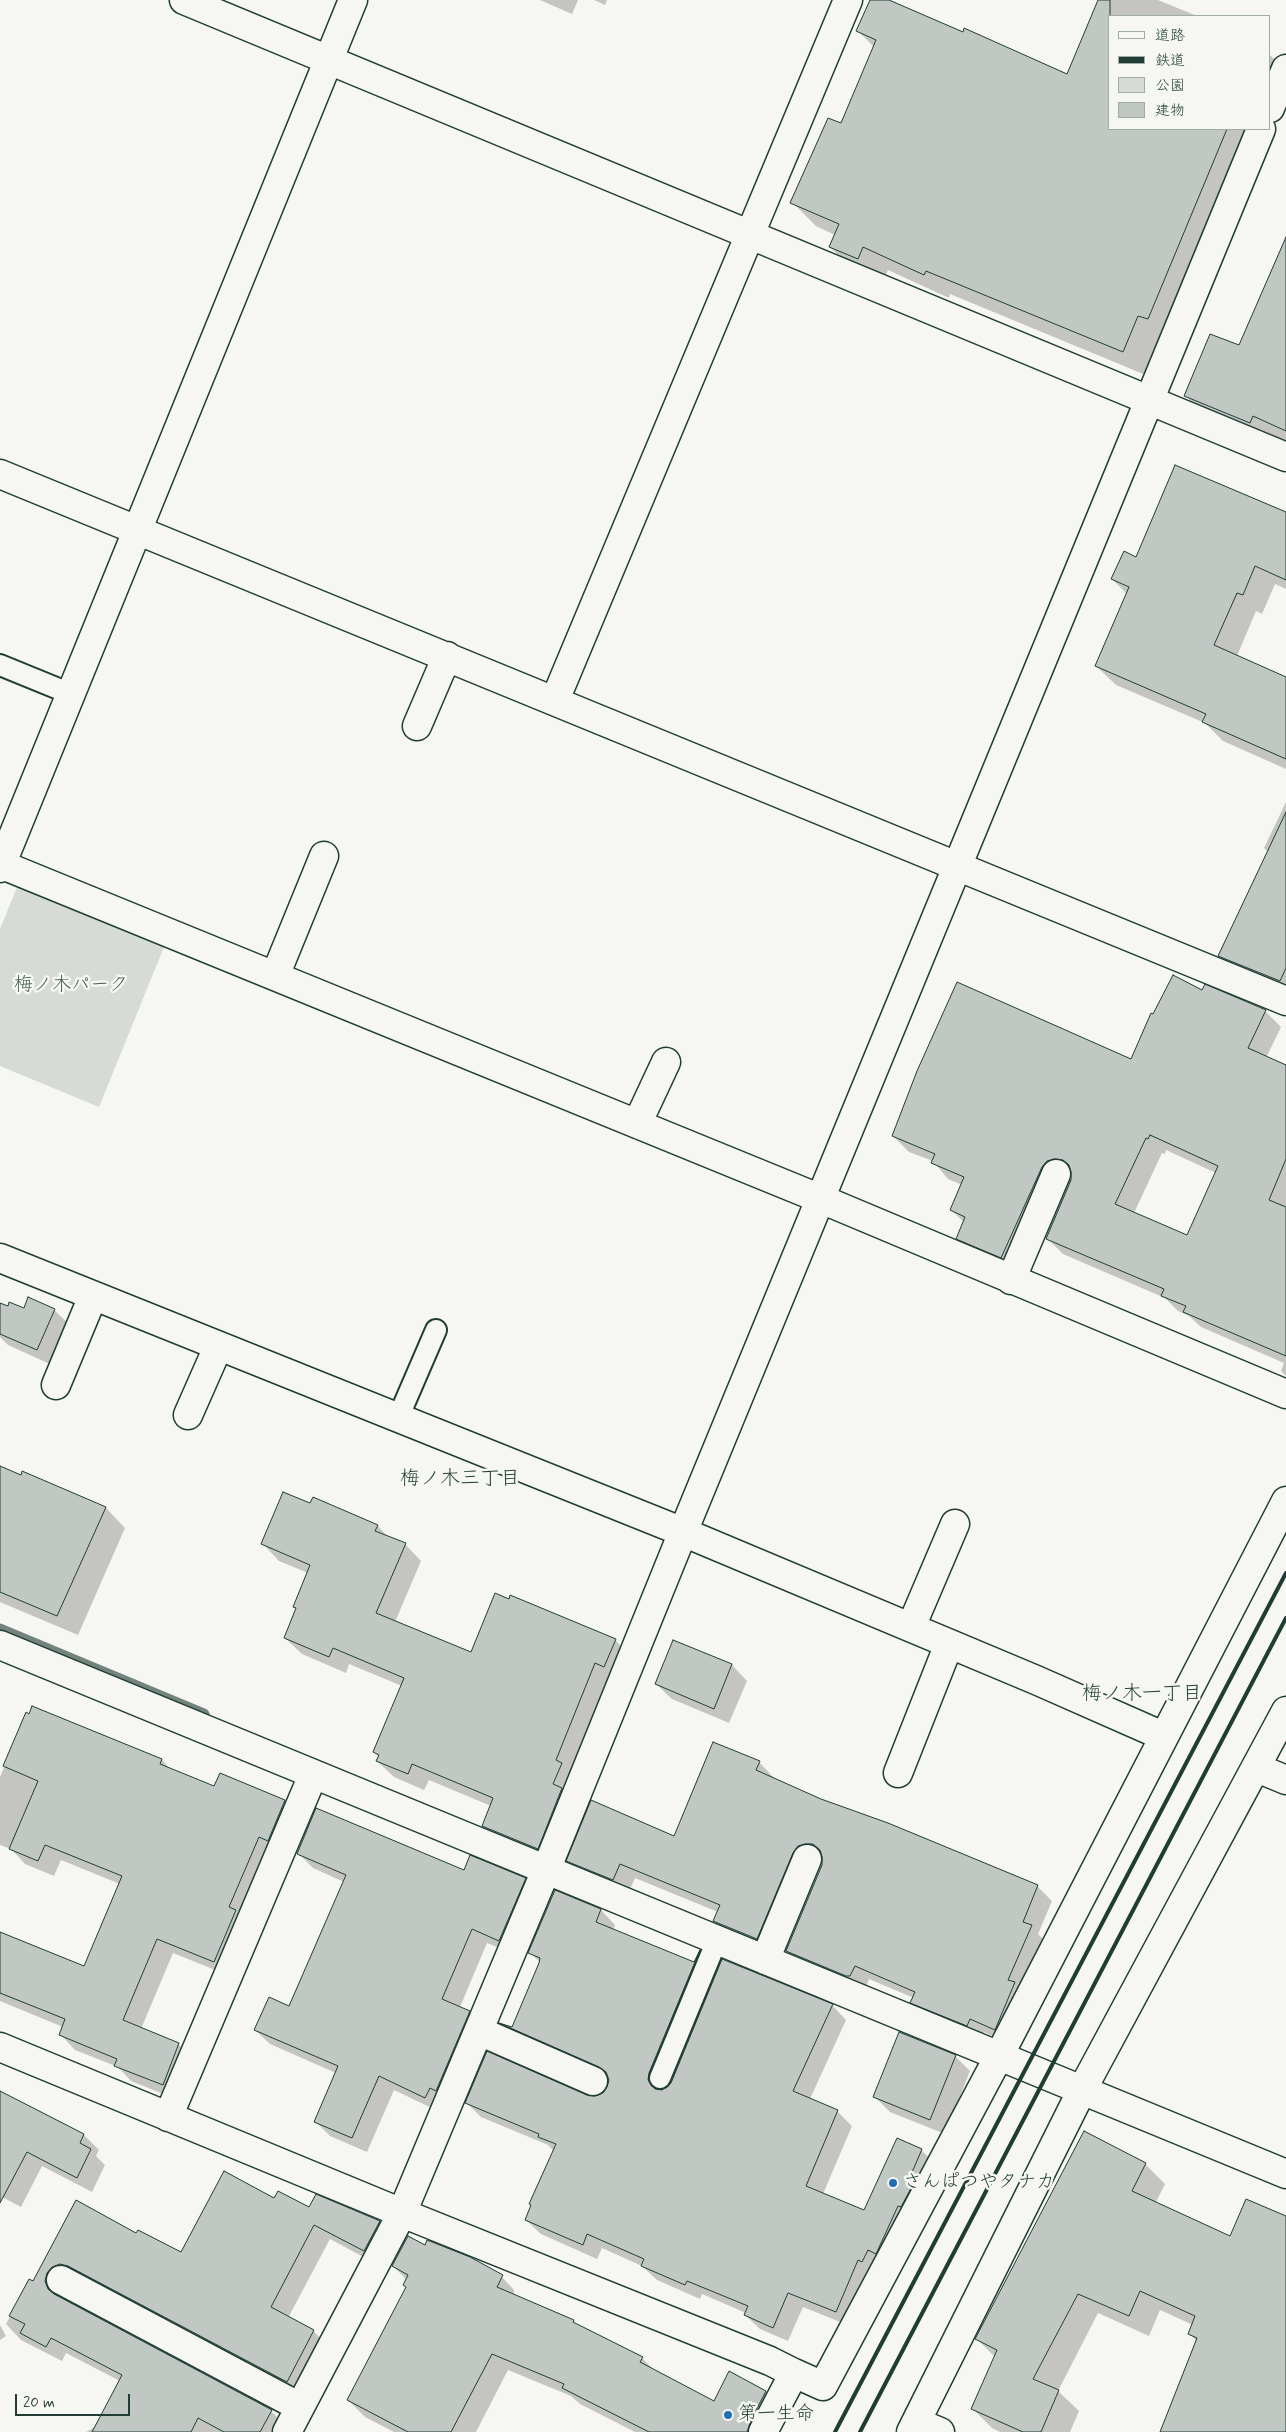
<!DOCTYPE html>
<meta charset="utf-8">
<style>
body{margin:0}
#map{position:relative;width:1286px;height:2432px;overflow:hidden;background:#f6f6f2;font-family:Mynerve,"Klee One",sans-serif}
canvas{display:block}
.legend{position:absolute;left:1108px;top:15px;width:162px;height:115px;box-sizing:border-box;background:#f6f6f2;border:1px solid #a0aca6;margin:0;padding:6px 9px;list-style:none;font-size:15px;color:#1f3d34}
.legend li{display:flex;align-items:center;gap:10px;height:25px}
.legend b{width:25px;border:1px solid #a0aca6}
.scale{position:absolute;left:15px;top:2394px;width:115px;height:22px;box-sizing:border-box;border:2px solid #1f3d34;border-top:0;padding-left:6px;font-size:15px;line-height:18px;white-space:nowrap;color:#1f3d34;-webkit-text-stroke:4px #f6f6f2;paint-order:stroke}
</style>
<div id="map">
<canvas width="1286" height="2432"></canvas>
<ul class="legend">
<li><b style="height:6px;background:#f6f6f2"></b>道路</li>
<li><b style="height:6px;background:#1f3d34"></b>鉄道</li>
<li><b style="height:14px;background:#d6dbd6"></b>公園</li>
<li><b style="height:14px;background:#c1c8c3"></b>建物</li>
</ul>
<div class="scale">20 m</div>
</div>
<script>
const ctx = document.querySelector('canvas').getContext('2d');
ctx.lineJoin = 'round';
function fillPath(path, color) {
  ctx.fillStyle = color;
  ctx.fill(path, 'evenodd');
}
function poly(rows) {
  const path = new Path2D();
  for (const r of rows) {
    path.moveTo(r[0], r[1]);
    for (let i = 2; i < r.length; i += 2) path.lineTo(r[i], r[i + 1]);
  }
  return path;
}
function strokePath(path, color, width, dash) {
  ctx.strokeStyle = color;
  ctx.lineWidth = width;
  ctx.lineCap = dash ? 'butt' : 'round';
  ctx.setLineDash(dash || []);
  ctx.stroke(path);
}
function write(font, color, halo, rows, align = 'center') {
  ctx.font = font + ' Mynerve,"Klee One",sans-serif';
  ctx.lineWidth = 5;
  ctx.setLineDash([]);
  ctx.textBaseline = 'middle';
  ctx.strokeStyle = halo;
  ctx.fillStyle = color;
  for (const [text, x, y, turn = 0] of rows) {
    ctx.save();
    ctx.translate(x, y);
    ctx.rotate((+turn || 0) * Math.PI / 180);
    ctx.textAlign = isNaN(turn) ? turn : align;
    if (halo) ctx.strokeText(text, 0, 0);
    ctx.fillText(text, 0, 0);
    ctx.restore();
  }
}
const green = poly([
 [17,887,164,947,99,1107,0,1066,0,929]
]);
const shadow = poly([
 [540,0,578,0,572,14],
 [594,0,607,0,605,5],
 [871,0,886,0,1068,76,1099,0,1158,0,1197,16,1110,16,1110,129,1252,129,1148,376,950,294,949,298,888,270,882,283,855,271,830,247,835,235,816,226,792,202,841,125,874,47,857,30],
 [1270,55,1279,64,1270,86],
 [1286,240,1286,443,1209,420,1186,396,1240,347],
 [1286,518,1286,589,1275,584,1262,614,1256,611,1237,656,1286,678,1286,769,1223,741,1205,723,1116,685,1096,666,1127,594,1112,579,1137,558],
 [1286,802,1286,994,1239,975,1219,956,1268,852,1264,848],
 [1203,992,1265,1011,1281,1027,1266,1058,1286,1066,1286,1376,1281,1371,1284,1363,1201,1327,1189,1316,1178,1311,1165,1298,1063,1254,1047,1238,1072,1174,1063,1177,1018,1273,973,1254,957,1238,964,1222,951,1210,962,1185,948,1179,933,1161,909,1152,893,1136,1132,1060],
 [1166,1150,1216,1173,1188,1237,1134,1213,1162,1153,1165,1154],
 [25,1310,54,1310,70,1325,52,1365,8,1345,0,1337,0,1314],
 [0,1467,106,1508,125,1528,78,1635,0,1602],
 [313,1499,378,1526,389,1538,405,1544,421,1561,395,1622,471,1654,615,1640,632,1657,554,1865,500,1843,483,1826,491,1806,429,1780,424,1790,394,1777,377,1761,379,1757,374,1752,402,1686,349,1664,346,1673,302,1654,285,1638,297,1609,294,1606,308,1573,279,1561,263,1544,311,1505],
 [674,1642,732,1665,747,1681,729,1723,672,1699,656,1684],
 [33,1708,162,1760,171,1770,215,1788,221,1774,285,1801,300,1816,230,1976,173,1953,141,2029,178,2044,194,2059,178,2100,131,2081,118,2067,75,2050,60,2034,63,2027,0,2001,0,1937,85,1968,120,1884,61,1860,54,1876,25,1864,11,1849,0,1845,0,1777,27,1714,30,1715],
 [759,1762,773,1777,773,1779,821,1800,887,1824,1038,1887,1052,1901,1038,1934,1045,1941,1009,2043,984,2032,981,2039,926,2017,912,2002,914,1998,869,1979,865,1990,801,1965,787,1951,823,1865,823,1858,819,1857,771,1953,728,1935,714,1921,718,1912,635,1878,628,1894,582,1875,568,1861,674,1837],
 [298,1853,525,1879,540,1894,514,1954,487,1943,460,2007,469,2012,484,2026,440,2112,394,2090,367,2152,330,2136,315,2121,336,2073,270,2044,255,2030,290,2007,344,1882,313,1868],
 [555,1892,601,1910,615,1925,613,1930,695,1964,700,1952,714,1966,662,2091,832,2005,846,2020,810,2099,837,2111,852,2126,823,2194,865,2212,921,2150,936,2164,850,2326,803,2307,788,2341,760,2329,745,2315,746,2313,702,2294,700,2299,657,2280,642,2266,602,2248,597,2259,541,2234,526,2220,554,2151,548,2145,481,2117,467,2103,594,2098,603,2095,609,2087,609,2078,515,2037,504,2026,512,2029,541,1963,530,1953],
 [955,2056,970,2071,945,2134,890,2112,875,2097],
 [0,2092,84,2135,99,2150,96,2156,105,2165,92,2192,42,2166,21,2207,0,2196],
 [1084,2133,1145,2164,1165,2184,1155,2204,1230,2238,1286,2218,1286,2432,1162,2432,1197,2341,1189,2334,1193,2325,1160,2310,1149,2336,1098,2313,1058,2391,1079,2411,1070,2432,1000,2432,992,2428,972,2408,995,2357,977,2339],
 [275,2199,379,2222,395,2237,380,2266,330,2239,288,2318,313,2331,329,2346,302,2397,62,2288,60,2297,271,2411,286,2426,283,2432,86,2432,97,2426,120,2381,66,2353,62,2361,21,2340,6,2324,29,2281,33,2283,76,2202,137,2234,181,2254],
 [425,2246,498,2273,514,2290,514,2296,573,2321,580,2327,642,2358,657,2373,715,2403,765,2392,782,2408,769,2432,635,2432,580,2404,571,2396,508,2370,476,2432,394,2432,365,2417,348,2400,407,2287,407,2280,393,2266],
 [0,2325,6,2336,0,2340]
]);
const stream = poly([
 [0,1629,204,1714]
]);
const building = poly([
 [870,0,889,0,963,32,964,28,1067,74,1098,0,1110,0,1110,129,1227,129,1148,319,1138,316,1123,352,926,271,924,275,863,247,858,259,829,247,839,224,790,203,828,118,841,123,876,40,856,31,870,0],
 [1286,237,1286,431,1253,416,1250,423,1184,396,1210,334,1239,345,1286,237],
 [1175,465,1286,512,1286,580,1255,566,1243,595,1237,593,1214,645,1286,677,1286,759,1202,722,1206,714,1095,666,1129,587,1111,579,1124,551,1136,557,1175,465],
 [1286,812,1286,968,1280,981,1218,956,1286,812],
 [1173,975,1202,990,1205,984,1266,1010,1248,1048,1286,1065,1286,1159,1269,1200,1286,1207,1286,1356,1183,1312,1186,1306,1161,1296,1164,1289,1046,1239,1071,1180,1071,1172,1069,1165,1063,1160,1054,1159,1047,1161,1042,1167,1001,1258,956,1239,965,1217,950,1210,964,1177,931,1163,935,1154,892,1136,917,1071,957,982,1131,1059,1151,1013,1153,1014,1173,975],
 [1150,1135,1218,1166,1187,1235,1115,1204,1146,1138,1148,1139,1150,1135],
 [28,1297,55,1309,37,1350,0,1334,0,1303,8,1306,9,1302,24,1308,28,1297],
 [0,1466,21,1475,22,1471,106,1507,57,1616,0,1592,0,1466],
 [283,1492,310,1503,313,1497,378,1525,375,1531,406,1543,376,1613,471,1652,495,1593,509,1599,510,1595,616,1639,604,1667,595,1663,556,1760,562,1763,553,1784,562,1788,538,1849,482,1826,493,1798,412,1764,408,1774,376,1761,379,1755,373,1752,404,1678,333,1648,329,1657,284,1638,296,1608,293,1607,310,1565,261,1544,283,1492],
 [673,1640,732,1664,714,1709,655,1684,673,1640],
 [32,1706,162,1759,160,1764,214,1786,220,1773,285,1800,268,1841,259,1837,229,1907,236,1910,214,1962,157,1939,123,2020,179,2043,163,2085,114,2066,117,2059,59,2035,65,2019,0,1993,0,1932,84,1966,122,1876,45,1845,38,1861,9,1849,38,1781,3,1766,26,1712,29,1714,32,1706],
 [713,1742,760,1761,756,1770,821,1799,888,1823,1038,1885,1023,1922,1032,1925,1008,1980,1015,1982,995,2030,970,2019,967,2026,910,2003,915,1992,855,1966,850,1976,846,1976,786,1951,822,1865,822,1857,820,1850,813,1844,805,1844,798,1846,793,1853,757,1939,713,1921,720,1905,620,1864,613,1880,566,1861,591,1800,674,1836,713,1742],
 [316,1808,464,1870,470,1855,526,1878,499,1941,472,1929,442,1999,470,2011,436,2091,430,2088,425,2098,379,2076,352,2138,314,2122,338,2066,254,2030,269,1997,289,2006,346,1875,297,1854,316,1808],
 [555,1890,601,1909,596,1922,694,1962,700,1950,649,2073,648,2080,655,2089,662,2090,671,2083,722,1959,833,2004,793,2091,838,2110,806,2186,864,2210,897,2138,922,2149,910,2177,916,2179,901,2207,898,2206,876,2254,868,2250,862,2262,858,2260,836,2312,788,2293,773,2328,744,2315,748,2306,687,2281,685,2285,641,2266,644,2259,587,2234,583,2245,525,2220,531,2205,529,2204,556,2144,538,2137,539,2134,465,2103,487,2051,587,2095,595,2096,603,2093,607,2087,609,2080,606,2072,599,2067,499,2023,512,2027,539,1963,540,1958,528,1953,555,1890],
 [899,2032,956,2055,930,2120,873,2097,899,2032],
 [0,2091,84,2134,80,2143,91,2149,77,2178,27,2152,0,2203,0,2091],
 [1084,2131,1146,2163,1132,2191,1230,2236,1246,2199,1286,2216,1286,2432,1160,2432,1197,2338,1188,2334,1195,2316,1140,2291,1129,2316,1078,2294,1033,2379,1059,2390,1041,2432,1023,2432,971,2409,997,2350,975,2339,1084,2131],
 [224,2171,274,2198,278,2191,309,2207,316,2194,380,2221,364,2251,314,2225,271,2307,314,2330,287,2382,68,2266,60,2264,52,2267,47,2273,45,2281,48,2289,54,2294,272,2410,260,2432,224,2432,198,2418,191,2432,92,2432,122,2375,51,2338,46,2347,20,2333,25,2324,9,2316,29,2279,33,2281,76,2200,136,2233,138,2230,181,2252,224,2171],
 [408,2236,425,2245,427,2240,470,2257,503,2275,497,2287,574,2320,573,2322,643,2357,640,2362,714,2401,729,2371,766,2391,751,2420,747,2432,649,2432,562,2388,564,2384,492,2354,451,2432,408,2432,347,2400,406,2287,403,2285,408,2275,392,2266,408,2236]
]);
const service = poly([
 [0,665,71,694],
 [398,1418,436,1330],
 [660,2078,717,1940]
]);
const minor = poly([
 [184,0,1286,457],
 [1270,108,1286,69],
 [0,474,1286,1001],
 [555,700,848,0],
 [417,726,447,656],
 [0,864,821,1199,1286,1394],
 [0,868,353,0],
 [275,976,324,856],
 [637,1124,666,1062],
 [0,1258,683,1532,1036,1680,1163,1736],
 [1011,1280,1056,1174],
 [56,1385,93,1296],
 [188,1415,218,1347],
 [911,1627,955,1524],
 [0,1645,1286,2174],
 [1257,1768,1286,1780],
 [898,1773,949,1644],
 [765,1960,807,1859],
 [479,2031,593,2081],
 [0,2047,402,2213,770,2361,794,2373],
 [168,2117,313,1775],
 [61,2280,300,2407],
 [916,2422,940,2432],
 [287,2432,402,2213,546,1870,683,1532,1261,129],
 [763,2432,794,2373,823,2386,999,2056,1286,1501],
 [911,2432,1082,2090,1286,1711]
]);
const rail = poly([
 [835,2432,1286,1573],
 [860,2432,1286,1618]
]);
const markers = [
 [893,2183,5,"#1f6fb2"],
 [728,2415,5,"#1f6fb2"]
];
const parkNames = [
 ["梅ノ木パーク",71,986]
];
const poiNames = [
 ["さんぱつやタナカ",903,2183],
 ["第一生命",738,2415]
];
const neighbourhoodNames = [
 ["梅ノ木三丁目",460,1480],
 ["梅ノ木一丁目",1142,1695]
];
fillPath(green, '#d6dbd6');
fillPath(shadow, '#0003');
strokePath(stream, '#72847d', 11);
fillPath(building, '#c1c8c3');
strokePath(building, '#1f3d34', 1);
strokePath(service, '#1f3d34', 24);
strokePath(minor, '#1f3d34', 31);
strokePath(service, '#f6f6f2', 20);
strokePath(minor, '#f6f6f2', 28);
strokePath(rail, '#1f3d34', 4);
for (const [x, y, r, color] of markers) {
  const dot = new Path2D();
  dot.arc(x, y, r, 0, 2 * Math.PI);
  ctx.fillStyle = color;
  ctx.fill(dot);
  strokePath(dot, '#f6f6f2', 2);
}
write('19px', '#445d54', '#f6f6f2', parkNames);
write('19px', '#1f3d34', '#f6f6f2', poiNames, 'left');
write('20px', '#1f3d34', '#f6f6f2', neighbourhoodNames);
</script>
